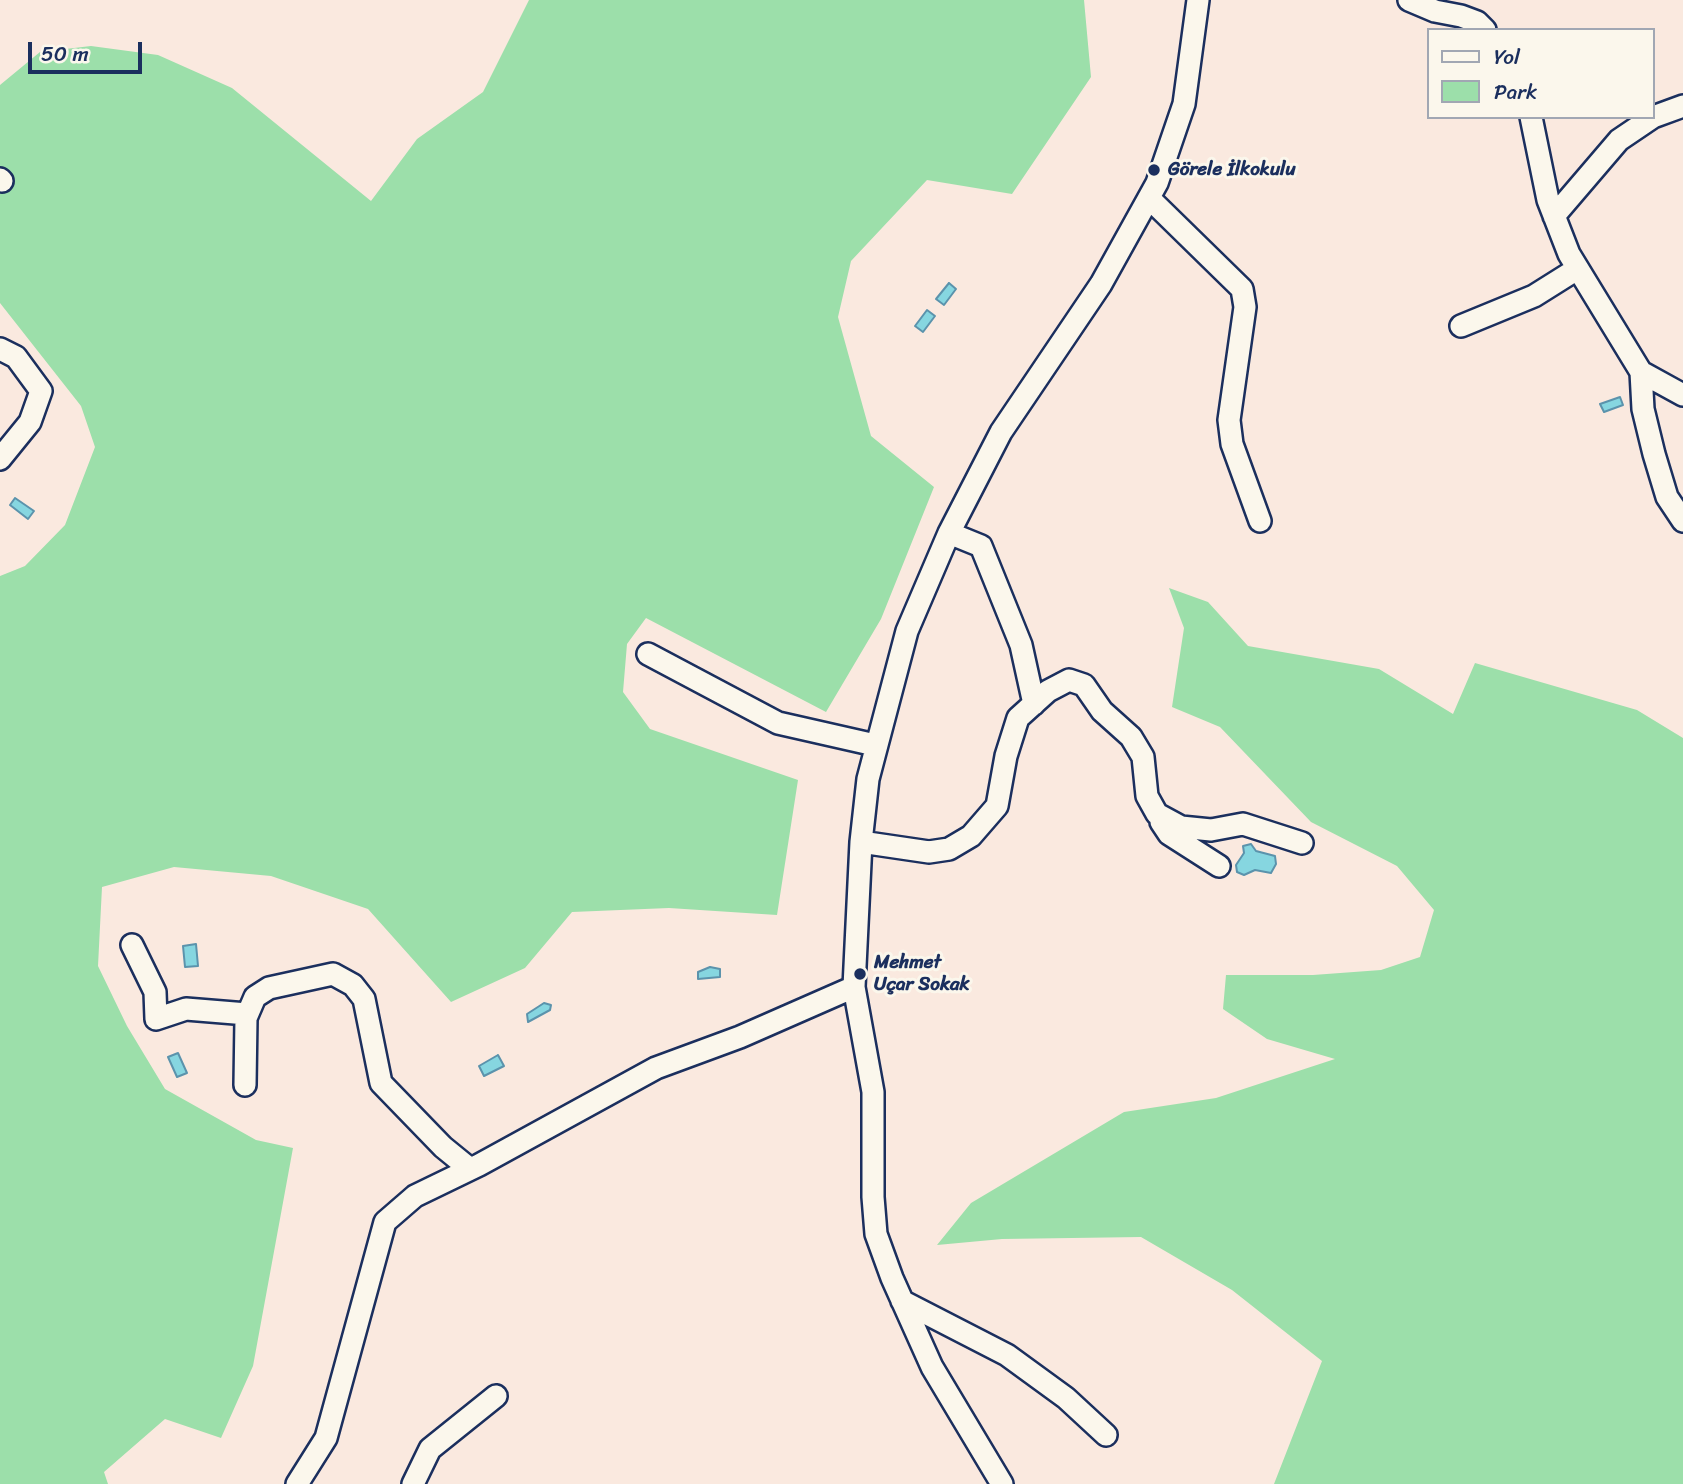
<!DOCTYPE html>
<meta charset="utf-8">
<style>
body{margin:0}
#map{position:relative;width:1683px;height:1484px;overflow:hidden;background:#fae9df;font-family:Sriracha,sans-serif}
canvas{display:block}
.legend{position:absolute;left:1427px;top:28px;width:228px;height:91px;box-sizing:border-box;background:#fbf7ec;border:2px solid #a1a7b3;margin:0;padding:9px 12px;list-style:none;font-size:21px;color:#1b2f5e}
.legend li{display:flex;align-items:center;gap:14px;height:35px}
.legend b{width:35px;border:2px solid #a1a7b3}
.scale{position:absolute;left:28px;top:42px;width:114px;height:32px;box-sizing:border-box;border:4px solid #1b2f5e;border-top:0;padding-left:9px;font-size:21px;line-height:24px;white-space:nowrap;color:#1b2f5e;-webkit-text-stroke:5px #fbf7ec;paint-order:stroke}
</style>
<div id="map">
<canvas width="1683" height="1484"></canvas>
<ul class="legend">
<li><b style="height:9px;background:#fbf7ec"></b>Yol</li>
<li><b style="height:19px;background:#9cdfaa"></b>Park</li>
</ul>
<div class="scale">50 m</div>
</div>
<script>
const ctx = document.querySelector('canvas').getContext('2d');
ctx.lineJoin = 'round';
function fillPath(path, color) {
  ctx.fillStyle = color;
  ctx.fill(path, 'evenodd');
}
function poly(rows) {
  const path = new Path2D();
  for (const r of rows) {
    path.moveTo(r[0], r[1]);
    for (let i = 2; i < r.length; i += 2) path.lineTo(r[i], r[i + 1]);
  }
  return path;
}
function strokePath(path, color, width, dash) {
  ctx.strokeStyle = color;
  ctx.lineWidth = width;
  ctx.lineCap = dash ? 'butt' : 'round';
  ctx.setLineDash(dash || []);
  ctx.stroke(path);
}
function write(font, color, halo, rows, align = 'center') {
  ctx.font = font + ' Sriracha,sans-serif';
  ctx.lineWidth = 6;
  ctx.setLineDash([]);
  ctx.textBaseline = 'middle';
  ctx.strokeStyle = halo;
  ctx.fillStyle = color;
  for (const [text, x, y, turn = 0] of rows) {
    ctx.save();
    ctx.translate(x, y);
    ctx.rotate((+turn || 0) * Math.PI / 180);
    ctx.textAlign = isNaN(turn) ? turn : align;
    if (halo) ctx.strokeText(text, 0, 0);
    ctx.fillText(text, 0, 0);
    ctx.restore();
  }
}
const green = poly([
 [529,0,1084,0,1091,77,1012,194,927,180,851,261,838,317,871,436,934,487,881,619,826,712,646,618,627,644,623,692,650,729,798,780,777,915,669,908,572,912,525,968,451,1002,368,909,271,876,174,867,102,887,98,966,127,1026,165,1089,256,1140,293,1148,253,1366,221,1438,165,1419,104,1472,108,1484,0,1484,0,576,25,566,65,525,95,447,81,406,0,303,0,85,40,52,91,46,158,55,232,88,371,201,417,139,483,92],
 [1169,588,1208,602,1248,646,1379,669,1453,714,1475,663,1637,710,1683,738,1683,1484,1274,1484,1322,1361,1232,1290,1141,1237,1002,1239,937,1245,971,1203,1124,1112,1216,1098,1335,1059,1267,1039,1223,1009,1226,975,1313,975,1381,970,1420,957,1434,910,1397,866,1311,822,1220,727,1172,707,1184,628]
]);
const water = poly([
 [949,283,956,289,944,305,936,299,949,283],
 [927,310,935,316,923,332,915,326,927,310],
 [1620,397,1623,405,1604,412,1600,404,1620,397],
 [15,498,34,511,28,519,10,505,15,498],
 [1251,844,1256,851,1275,856,1276,864,1271,873,1255,870,1244,875,1237,872,1236,865,1244,853,1243,846,1251,844],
 [196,944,198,966,185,967,183,946,196,944],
 [710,967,720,969,720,977,698,979,698,972,710,967],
 [544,1003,551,1005,550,1010,528,1022,527,1014,544,1003],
 [178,1053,187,1073,177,1077,168,1057,178,1053],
 [498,1055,504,1066,484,1076,479,1066,498,1055]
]);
const minor = poly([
 [1409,0,1435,11,1461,16,1477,22,1485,30],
 [1531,117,1548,200,1569,254,1641,372,1683,395],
 [1653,117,1683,106],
 [0,179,2,181],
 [1149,198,1242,289,1245,307,1229,420,1232,444,1260,521],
 [1554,216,1619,140,1653,117],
 [1461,326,1534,296,1577,269],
 [0,349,16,357,41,391,30,422,0,459],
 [1641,372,1643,409,1654,454,1667,497,1683,521],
 [949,533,981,546,1021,645,1034,704],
 [648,654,778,723,875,745],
 [1161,822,1169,834,1219,866],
 [861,842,929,852,949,849,971,836,997,806,1006,756,1018,718,1048,691,1069,680,1084,685,1102,711,1131,737,1143,757,1147,796,1157,814,1181,827,1211,830,1243,824,1302,843],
 [132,945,155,992,156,1019,186,1009,247,1014],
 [245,1085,246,1018,255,997,269,988,333,974,353,985,364,999,381,1083,443,1147,470,1169],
 [902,1301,1007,1355,1066,1398,1106,1435],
 [297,1484,326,1438,385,1222,415,1196,479,1165,656,1068,740,1037,854,987],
 [413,1484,430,1449,496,1396],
 [1002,1484,932,1367,892,1278,876,1234,873,1197,873,1092,854,987,861,842,868,779,907,631,949,533,1001,432,1101,284,1157,183,1184,104,1198,0]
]);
const markers = [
 [1154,170,7,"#1b2f5e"],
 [860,974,7,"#1b2f5e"]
];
const poiNames = [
 ["Görele İlkokulu",1168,170],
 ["Mehmet",874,963],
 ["Uçar Sokak",874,985]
];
fillPath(green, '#9cdfaa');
fillPath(water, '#86d6e0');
strokePath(water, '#5b93ac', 2);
strokePath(minor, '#1b2f5e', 26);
strokePath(minor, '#fbf7ec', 21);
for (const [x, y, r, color] of markers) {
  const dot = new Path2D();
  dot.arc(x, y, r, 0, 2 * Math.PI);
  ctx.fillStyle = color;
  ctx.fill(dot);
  strokePath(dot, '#fbf7ec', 2.5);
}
write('bold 19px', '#1b2f5e', '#fbf7ec', poiNames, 'left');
</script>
